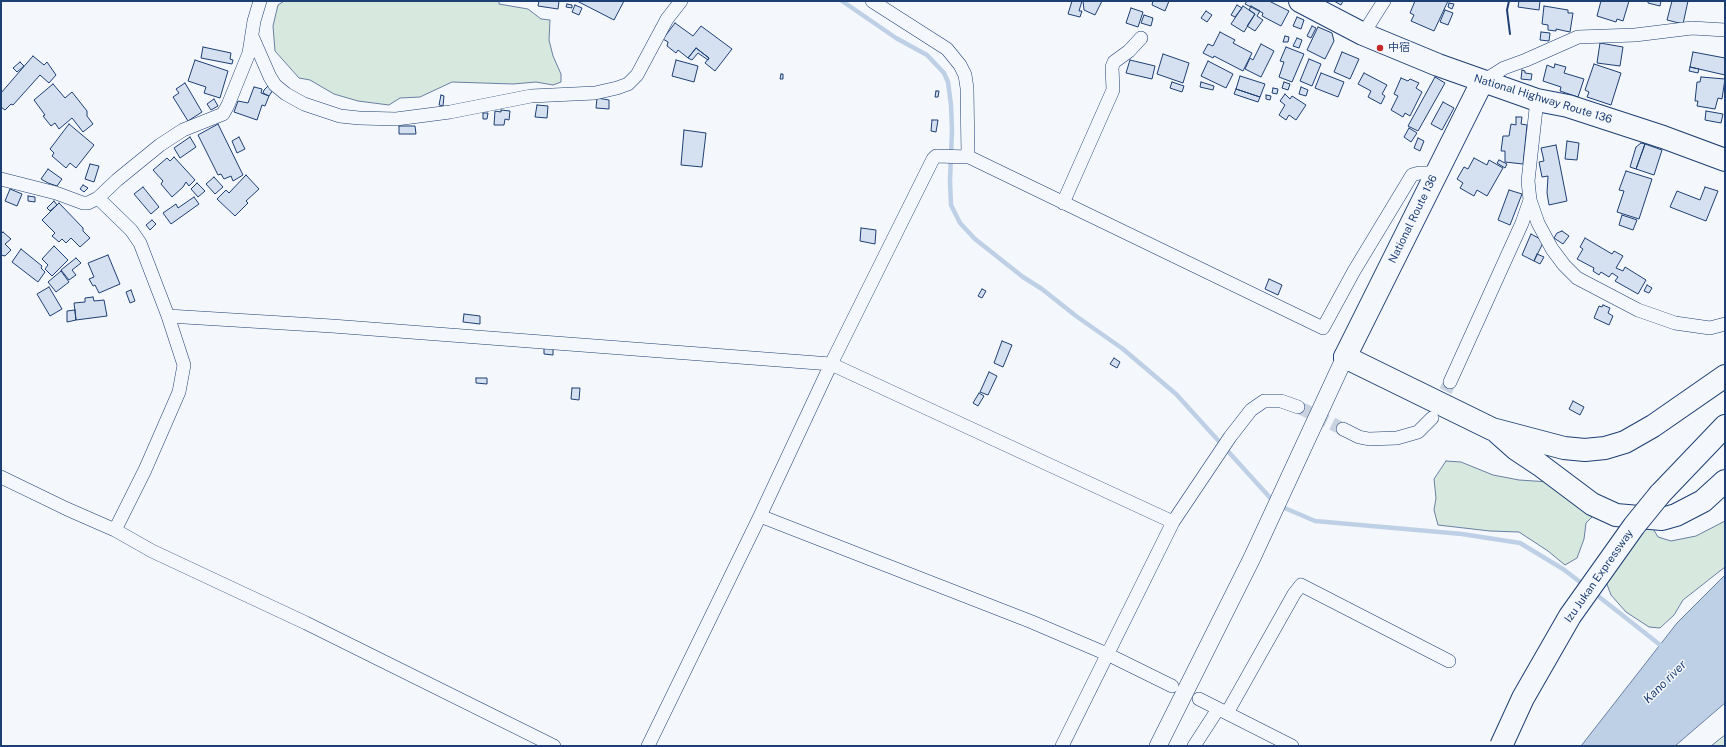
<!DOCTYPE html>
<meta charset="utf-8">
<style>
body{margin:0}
#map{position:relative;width:1726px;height:747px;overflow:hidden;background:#f4f7fb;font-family:"Public Sans",sans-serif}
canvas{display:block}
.frame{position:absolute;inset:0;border:2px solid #1d3f73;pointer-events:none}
</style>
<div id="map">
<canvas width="1726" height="747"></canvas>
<div class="frame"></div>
</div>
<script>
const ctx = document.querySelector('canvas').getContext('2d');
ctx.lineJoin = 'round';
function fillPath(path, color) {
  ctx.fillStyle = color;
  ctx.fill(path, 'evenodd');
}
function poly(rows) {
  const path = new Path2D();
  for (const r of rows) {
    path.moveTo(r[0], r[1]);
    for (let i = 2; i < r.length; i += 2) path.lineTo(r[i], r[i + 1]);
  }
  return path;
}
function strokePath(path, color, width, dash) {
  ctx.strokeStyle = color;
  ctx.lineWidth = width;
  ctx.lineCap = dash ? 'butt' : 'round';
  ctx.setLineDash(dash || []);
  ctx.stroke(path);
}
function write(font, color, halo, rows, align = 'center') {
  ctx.font = font + ' "Public Sans","Noto Sans JP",sans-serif';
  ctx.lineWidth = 3;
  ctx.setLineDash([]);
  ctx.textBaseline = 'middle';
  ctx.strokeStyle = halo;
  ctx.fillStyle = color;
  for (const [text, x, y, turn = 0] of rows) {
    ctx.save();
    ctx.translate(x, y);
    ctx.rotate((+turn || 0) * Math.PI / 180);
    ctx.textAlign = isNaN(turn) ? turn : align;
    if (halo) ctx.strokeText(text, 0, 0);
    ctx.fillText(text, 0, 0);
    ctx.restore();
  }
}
const green = poly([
 [284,1,499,1,499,4,528,9,541,19,550,20,549,40,553,56,561,74,561,82,553,85,536,82,513,84,452,82,420,97,400,98,389,105,358,101,334,94,310,80,299,78,275,51,273,26,278,5,284,1],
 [1446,461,1461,462,1493,475,1519,480,1550,482,1596,513,1586,523,1584,539,1577,558,1565,565,1548,551,1519,532,1490,531,1438,525,1434,510,1436,498,1434,479,1446,461],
 [1725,521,1725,567,1683,600,1674,615,1660,628,1649,627,1626,612,1611,595,1606,582,1638,533,1652,527,1658,537,1671,541,1696,536,1725,521],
 [1725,735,1725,746,1711,746,1716,742,1725,735]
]);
const water = poly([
 [1725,575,1725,703,1675,746,1581,746,1677,623,1725,575]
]);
const stream = poly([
 [842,1,896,38,927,55,944,73,948,82,951,105,952,130,950,181,951,205,960,223,975,239,1023,277,1042,289,1076,316,1123,349,1176,394,1274,502],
 [1280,506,1315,521,1462,534,1520,543,1563,569,1584,585],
 [1593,592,1664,648]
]);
const building = poly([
 [539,1,559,1,558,9,538,6,539,1],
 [577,1,624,1,614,20,577,1],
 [1072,1,1082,1,1079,11,1082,11,1080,17,1068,14,1072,1],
 [1083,1,1102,1,1095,15,1084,10,1083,1],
 [1153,1,1169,1,1165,11,1152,5,1153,1],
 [1247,1,1269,1,1289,11,1281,26,1262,16,1263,13,1245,4,1247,1],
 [1334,1,1343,1,1341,5,1334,1],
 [1415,1,1448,1,1434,31,1411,21,1414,15,1410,13,1415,1],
 [1519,1,1540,1,1539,10,1518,7,1519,1],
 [1601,1,1629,1,1623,21,1617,19,1616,22,1597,16,1601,1],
 [1648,1,1661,1,1660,6,1648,3,1648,1],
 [1672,1,1688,1,1683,24,1667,20,1672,1],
 [1449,3,1454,4,1452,9,1448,7,1449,3],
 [567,4,572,5,572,8,566,7,567,4],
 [575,5,582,8,579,15,572,12,575,5],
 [1237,5,1242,8,1235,17,1231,15,1237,5],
 [1243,6,1255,14,1244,32,1231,24,1243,6],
 [1251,6,1260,11,1257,16,1263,20,1255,31,1247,26,1255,14,1249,10,1251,6],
 [1544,6,1568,10,1568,13,1573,13,1570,32,1556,29,1556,31,1548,30,1548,25,1542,24,1544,6],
 [1131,8,1143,12,1138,27,1126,23,1131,8],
 [1445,10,1453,13,1448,25,1440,22,1445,10],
 [1206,11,1212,15,1207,22,1201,18,1206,11],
 [1144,15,1153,18,1151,26,1141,23,1144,15],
 [1297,17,1304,20,1301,29,1293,26,1297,17],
 [675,23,693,36,701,26,732,49,715,71,705,63,709,58,696,48,688,58,678,50,676,53,667,46,668,42,663,39,675,23],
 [1312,26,1316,28,1311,38,1307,36,1312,26],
 [1318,27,1332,33,1334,41,1325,59,1307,50,1318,27],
 [1220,32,1235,40,1233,43,1252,53,1243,71,1214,56,1213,58,1203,53,1208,44,1213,46,1220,32],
 [1541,32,1550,33,1549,41,1540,40,1541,32],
 [1285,36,1289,37,1288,42,1283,42,1285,36],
 [1297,38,1302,40,1299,48,1293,46,1297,38],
 [1600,43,1623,47,1620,66,1597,63,1600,43],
 [1261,44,1274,51,1261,77,1245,69,1250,58,1253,60,1261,44],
 [203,47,231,53,230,59,233,60,232,64,201,58,203,47],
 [1286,47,1304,54,1292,82,1279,77,1284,62,1280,61,1286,47],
 [696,48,709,58,708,60,698,53,692,60,688,58,696,48],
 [1342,52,1359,59,1350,79,1334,72,1342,52],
 [1693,52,1725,58,1725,75,1690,67,1693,52],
 [1163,54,1189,63,1183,83,1157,74,1163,54],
 [33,56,44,65,47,62,56,75,49,83,40,75,13,105,11,104,5,110,1,107,1,93,33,56],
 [1309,59,1321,64,1312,86,1300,81,1309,59],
 [195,60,228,71,220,98,204,93,206,87,188,81,195,60],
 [676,60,698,66,694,82,672,76,676,60],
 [1130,60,1155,66,1152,79,1126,73,1130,60],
 [1208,61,1233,74,1226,88,1201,76,1208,61],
 [20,62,24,66,17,72,13,68,20,62],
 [1555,64,1566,67,1564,73,1584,79,1578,97,1560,91,1561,87,1543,81,1547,65,1554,68,1555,64],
 [1594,64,1621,73,1611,105,1587,97,1589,92,1585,90,1594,64],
 [1690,67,1699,69,1698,73,1689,71,1690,67],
 [1522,70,1525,71,1525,73,1532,74,1531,80,1521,79,1522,70],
 [1321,73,1344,82,1338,97,1315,88,1321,73],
 [1364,73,1387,85,1382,94,1385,96,1381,104,1368,97,1371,91,1358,84,1364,73],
 [781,74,783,74,783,79,780,79,781,74],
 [1240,76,1265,84,1260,97,1236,89,1240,76],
 [1435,77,1445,83,1418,131,1408,126,1435,77],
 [1701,77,1725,79,1722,99,1718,98,1715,109,1697,106,1698,101,1695,101,1697,82,1700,82,1701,77],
 [1401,78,1408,81,1410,79,1419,83,1416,88,1422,92,1410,116,1405,113,1403,117,1391,110,1398,96,1394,94,1401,78],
 [1172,82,1184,86,1182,92,1170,88,1172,82],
 [1201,82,1214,86,1213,90,1200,87,1201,82],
 [1284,82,1290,84,1288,90,1282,88,1284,82],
 [185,83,202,112,188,121,173,97,179,93,176,89,185,83],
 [53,84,65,98,72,92,87,111,87,116,93,124,83,132,72,118,59,129,55,123,51,126,43,116,45,115,34,100,53,84],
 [268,86,273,90,269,96,263,93,264,90,268,86],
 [254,87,262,89,261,93,269,96,265,106,262,105,257,120,234,112,238,101,248,103,254,87],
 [1301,87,1308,90,1306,96,1299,94,1301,87],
 [1273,88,1278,89,1277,94,1272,93,1273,88],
 [1236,89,1260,97,1258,102,1234,94,1236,89],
 [936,91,939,91,938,97,935,97,936,91],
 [1285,94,1290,99,1292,96,1306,105,1296,120,1289,115,1286,120,1279,115,1285,105,1280,101,1285,94],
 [441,95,444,96,443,106,439,105,441,95],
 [1266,95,1271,96,1270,100,1266,99,1266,95],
 [597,98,609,100,609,109,596,108,597,98],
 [214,99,218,106,211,110,207,104,214,99],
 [1443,102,1454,108,1442,130,1431,124,1443,102],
 [537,105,548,106,547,118,535,117,537,105],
 [501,110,510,111,509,120,505,119,504,125,494,125,495,111,501,112,501,110],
 [1706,111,1723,114,1721,123,1705,120,1706,111],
 [483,113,488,113,487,119,483,119,483,113],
 [1516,117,1522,117,1521,124,1527,125,1523,164,1505,162,1505,151,1501,151,1503,136,1509,136,1511,124,1516,125,1516,117],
 [932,120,938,120,936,132,931,131,932,120],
 [69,124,94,145,76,168,70,163,66,168,52,156,54,153,50,149,69,124],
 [218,124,243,175,233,181,231,176,224,179,221,174,218,175,198,135,218,124],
 [399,126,415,126,416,134,399,134,399,126],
 [1409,128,1417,133,1411,142,1404,137,1409,128],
 [684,130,706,133,702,167,681,165,684,130],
 [190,137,196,147,180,158,174,148,190,137],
 [239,137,245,149,237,153,232,141,239,137],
 [1418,138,1424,141,1420,151,1414,148,1418,138],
 [1567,141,1579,143,1577,160,1565,159,1567,141],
 [1641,143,1645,144,1636,169,1630,167,1636,147,1641,143],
 [1645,144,1662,150,1654,175,1636,169,1645,144],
 [1556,145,1567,201,1549,205,1547,193,1548,176,1542,177,1539,162,1544,161,1541,148,1556,145],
 [174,157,195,180,189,186,186,182,183,187,172,197,161,184,163,181,153,170,167,158,170,161,174,157],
 [1474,158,1487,165,1489,160,1503,168,1487,196,1477,190,1474,196,1460,188,1463,183,1457,179,1464,167,1468,169,1474,158],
 [1499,160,1507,164,1505,168,1497,163,1499,160],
 [90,164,99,166,94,182,85,179,90,164],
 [48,169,62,179,57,186,48,183,41,179,48,169],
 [1626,171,1652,179,1639,219,1617,212,1624,191,1619,190,1626,171],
 [246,175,259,189,246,201,248,203,235,216,217,199,226,190,229,193,246,175],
 [214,177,223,187,215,194,206,184,214,177],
 [197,183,205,191,198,197,191,189,197,183],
 [83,185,88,188,84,192,80,189,83,185],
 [143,187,159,207,151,214,134,194,143,187],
 [1705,187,1718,191,1706,221,1670,207,1677,191,1700,200,1705,187],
 [10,189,22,194,17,206,5,201,10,189],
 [1509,190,1522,194,1510,225,1498,220,1509,190],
 [28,196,35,197,35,202,28,201,28,196],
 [194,197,199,204,171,224,163,213,176,204,178,208,194,197],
 [54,201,57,205,50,211,47,208,54,201],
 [59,203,83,228,83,231,90,238,80,247,71,238,66,243,62,239,59,242,52,236,55,233,42,220,59,203],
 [1622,215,1637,220,1633,230,1619,225,1622,215],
 [152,220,156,224,150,230,146,225,152,220],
 [861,228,876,230,875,244,860,241,861,228],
 [1562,231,1569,236,1563,244,1554,238,1557,233,1562,231],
 [3,232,11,239,5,244,11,250,5,256,1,255,1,234,3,232],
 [1531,234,1544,241,1534,261,1522,255,1531,234],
 [1585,238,1612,254,1614,251,1623,256,1616,268,1623,271,1625,267,1646,280,1638,294,1615,281,1618,277,1612,273,1609,277,1601,272,1599,275,1593,271,1594,268,1577,259,1583,249,1580,247,1585,238],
 [54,246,68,260,52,276,45,269,48,265,42,259,54,246],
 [21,249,42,266,41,268,45,272,38,282,12,262,21,249],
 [1537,254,1544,257,1540,264,1534,261,1537,254],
 [108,255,120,284,99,293,95,285,93,286,89,279,94,277,88,263,108,255],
 [76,258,81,263,72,270,76,275,69,280,61,270,76,258],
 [61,271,69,282,56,292,48,282,61,271],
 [1269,279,1282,285,1278,295,1265,289,1269,279],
 [1647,285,1652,288,1649,293,1644,291,1647,285],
 [49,287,62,309,50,316,37,294,49,287],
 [982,289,986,291,982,298,978,296,982,289],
 [131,290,135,301,130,303,126,292,131,290],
 [93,297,94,301,104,300,107,316,76,320,74,303,85,302,85,298,93,297],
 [1603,305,1610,308,1608,313,1613,316,1609,325,1594,318,1599,306,1602,307,1603,305],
 [75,310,76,320,67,322,67,311,75,310],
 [464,314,480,316,480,324,463,322,464,314],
 [1002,341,1012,345,1003,367,994,363,1002,341],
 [544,347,553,348,553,355,544,354,544,347],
 [1114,358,1120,362,1117,368,1110,364,1114,358],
 [989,372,997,376,988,395,980,392,989,372],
 [476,378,487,378,487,384,476,383,476,378],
 [572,388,580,388,579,400,571,399,572,388],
 [979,393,984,396,978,406,973,403,979,393],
 [1573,401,1584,407,1580,415,1569,409,1573,401]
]);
const minorTunnel = poly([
 [1298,407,1343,429],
 [1437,408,1450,382]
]);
const minor = poly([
 [872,1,947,49,960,65,965,75,967,88,968,157],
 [1363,34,1384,1],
 [252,36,270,77,275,85,286,94,304,104,340,116,359,118,396,119,450,112,531,96,595,93,617,88,628,84,637,75,667,19,681,1],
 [1482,82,1504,68,1526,60,1578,37,1635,35,1692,28,1725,30],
 [1,179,56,193,83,203,88,203,98,198,117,180,160,145,183,130,223,114,228,105,249,53,254,21,260,1],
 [98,198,131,230,140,243,168,316,184,365,179,392,145,470,115,530],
 [1530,200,1538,223,1552,249,1564,265,1577,278,1638,310,1675,323,1710,328,1725,324],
 [1063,203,1113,90,1112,67,1114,62,1129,51,1141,38],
 [168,316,332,326,831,364,1173,522],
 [1450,382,1522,223,1530,200,1528,181,1537,100],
 [1343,429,1359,437,1369,439,1397,438,1418,432,1432,418],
 [1,477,67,509,115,530,152,551,306,623,554,746],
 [760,516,1032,622,1107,654,1172,686],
 [1199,699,1292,746],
 [1227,713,1294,594,1301,585,1449,661],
 [648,746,760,516,831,364,933,159,936,156,969,157,1323,328,1354,271,1412,175,1419,173,1436,173],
 [1062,746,1173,522,1230,437,1251,410,1264,401,1281,401,1298,407],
 [1194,746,1218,709]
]);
const tertiary = poly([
 [1158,746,1252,558,1345,357]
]);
const trunk = poly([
 [1300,1,1363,34,1438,65,1537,100,1568,106,1663,137,1725,160],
 [1345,357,1482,82]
]);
const motorway = poly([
 [1345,357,1492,429,1564,448,1585,450,1605,448,1625,442,1653,426,1725,376],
 [1498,433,1516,449,1540,465,1592,504,1616,515,1662,519,1676,515,1703,501,1725,481],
 [1660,494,1725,426]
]);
const motorwayBridge = poly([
 [1501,746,1523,698,1570,616,1634,526,1660,494]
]);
const wall = poly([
 [1509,1,1507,10,1510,34]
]);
const markers = [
 [1380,48,4,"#c62828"]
];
const poiNames = [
 ["中宿",1388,48]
];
const streetNames = [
 ["National Highway Route 136",1543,99,17],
 ["National Route 136",1413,219,-64],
 ["Izu Jukan Expressway",1599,576,-55]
];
const waterNames = [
 ["Kano river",1665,682,-45]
];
fillPath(green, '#d7e8df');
strokePath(green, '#687fa3', 1);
fillPath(water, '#bed0e5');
strokePath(water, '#687fa3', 1);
strokePath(stream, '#bed0e5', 4.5);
fillPath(building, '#d5e0f0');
strokePath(building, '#1d3f73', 1);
strokePath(minorTunnel, '#c9d2e0', 13, [13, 6]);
strokePath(minor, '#1d3f73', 14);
strokePath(tertiary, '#1d3f73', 18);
strokePath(trunk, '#1d3f73', 24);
strokePath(motorway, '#1d3f73', 24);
strokePath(minor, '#f4f7fb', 13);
strokePath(tertiary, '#f4f7fb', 17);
strokePath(trunk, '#f4f7fb', 22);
strokePath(motorway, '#f4f7fb', 22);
strokePath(motorwayBridge, '#1d3f73', 24, []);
strokePath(motorwayBridge, '#f4f7fb', 22);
strokePath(wall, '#1d3f73', 2);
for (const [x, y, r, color] of markers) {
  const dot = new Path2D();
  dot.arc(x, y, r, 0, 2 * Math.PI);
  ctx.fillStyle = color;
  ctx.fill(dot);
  strokePath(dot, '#f4f7fb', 1.5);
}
write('11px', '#1d3f73', '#f4f7fb', poiNames, 'left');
write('11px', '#1d3f73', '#f4f7fb', streetNames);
write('italic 12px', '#1d3f73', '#f4f7fb', waterNames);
</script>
